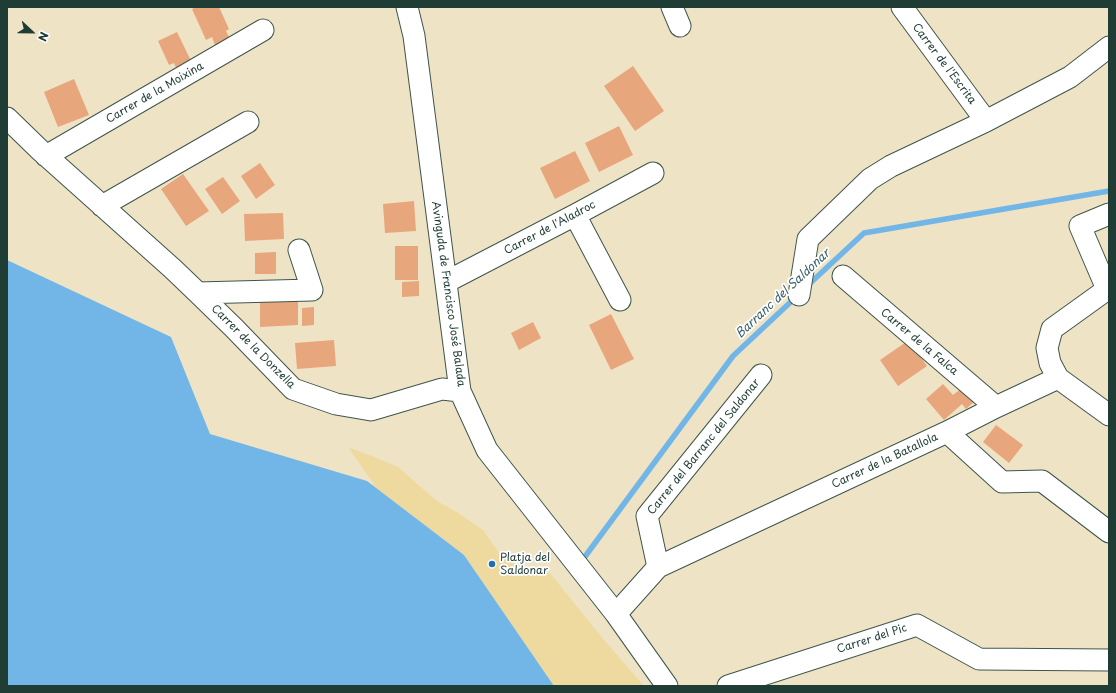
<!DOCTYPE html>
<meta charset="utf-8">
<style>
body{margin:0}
#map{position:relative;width:1116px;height:693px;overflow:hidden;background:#efe3c6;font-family:"Playpen Sans",sans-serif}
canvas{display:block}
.frame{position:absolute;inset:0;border:8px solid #1f3d34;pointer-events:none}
.north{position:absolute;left:12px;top:12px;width:40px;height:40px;-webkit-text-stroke:3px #fff;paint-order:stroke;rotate:112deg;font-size:11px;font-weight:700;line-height:16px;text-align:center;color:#1f3d34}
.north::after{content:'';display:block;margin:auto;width:14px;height:18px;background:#1f3d34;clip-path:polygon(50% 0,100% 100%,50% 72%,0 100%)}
</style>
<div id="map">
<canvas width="1116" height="693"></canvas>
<div class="frame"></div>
<div class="north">N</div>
</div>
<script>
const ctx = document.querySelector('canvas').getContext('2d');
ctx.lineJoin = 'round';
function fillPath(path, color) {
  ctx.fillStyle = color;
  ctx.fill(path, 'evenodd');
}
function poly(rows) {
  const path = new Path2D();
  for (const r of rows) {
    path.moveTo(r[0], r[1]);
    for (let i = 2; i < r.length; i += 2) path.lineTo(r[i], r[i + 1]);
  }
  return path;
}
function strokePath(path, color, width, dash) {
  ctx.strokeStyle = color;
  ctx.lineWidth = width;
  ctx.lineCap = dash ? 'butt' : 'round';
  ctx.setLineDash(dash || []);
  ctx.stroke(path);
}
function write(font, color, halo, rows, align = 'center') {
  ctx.font = font + ' "Playpen Sans",sans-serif';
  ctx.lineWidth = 3.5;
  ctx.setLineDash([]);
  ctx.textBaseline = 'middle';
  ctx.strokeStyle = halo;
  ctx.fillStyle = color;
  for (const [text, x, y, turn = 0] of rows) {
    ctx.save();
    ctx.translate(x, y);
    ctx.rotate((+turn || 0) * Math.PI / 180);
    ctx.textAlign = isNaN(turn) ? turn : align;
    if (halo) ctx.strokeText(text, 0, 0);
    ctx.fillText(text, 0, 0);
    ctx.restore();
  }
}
const sand = poly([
 [348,447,374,457,398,467,437,501,460,514,484,531,501,556,528,573,550,573,604,640,644,686,554,686,464,555,377,489]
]);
const water = poly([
 [7,260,171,337,210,434,367,481,464,555,554,686,7,686]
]);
const stream = poly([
 [806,287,864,233,1109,191],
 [581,562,733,356,796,297]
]);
const building = poly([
 [196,7,219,7,229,29,226,31,231,41,216,48,212,37,206,40,192,9],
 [177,32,192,63,177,70,174,63,169,65,158,41],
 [633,66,664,111,635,131,604,86],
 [74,79,89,115,58,127,44,92],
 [619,126,633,155,599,172,585,143],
 [575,151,590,181,555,199,540,168],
 [260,163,275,185,256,199,241,176],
 [183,174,209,211,186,226,161,189],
 [223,177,240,201,222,214,205,189],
 [414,201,416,231,385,233,383,204],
 [283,213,284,239,245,241,244,214],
 [395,246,418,246,418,280,395,280],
 [276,252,276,274,255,274,255,253],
 [419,281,419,296,402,297,402,282],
 [260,301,298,301,298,325,260,327],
 [314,307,314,325,302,326,302,308],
 [611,314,634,359,611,370,589,325],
 [533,322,541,338,519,350,511,333],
 [334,340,336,366,297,369,295,343],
 [909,340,927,366,898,386,880,360],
 [943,384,953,395,963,387,975,401,966,409,962,404,944,420,926,399],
 [996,425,1023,445,1009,463,983,442]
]);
const minor = poly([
 [407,7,414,36,460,391,487,450,616,614,667,686],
 [672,7,680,26],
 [902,7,986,121],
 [7,118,41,151,173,269,198,293,234,328,293,389,336,404,371,410,442,389,460,391],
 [46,156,263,30],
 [102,206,248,122],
 [575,215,620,300],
 [843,276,996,407],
 [446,282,575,215,653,173],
 [1109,288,1052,329,1047,348,1050,363,1058,378,1109,415],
 [1107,289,1080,226,1109,214],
 [198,293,312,290,299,250],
 [799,295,808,239,870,179,891,166,986,121,1070,77,1109,47],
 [947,432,1002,482,1042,481,1109,532],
 [658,567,647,516,761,375],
 [616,614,658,567,947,432,996,407,1058,378],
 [728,686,917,625,979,659,1109,660]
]);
const markers = [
 [492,564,4,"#1f6fb2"]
];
const streetNames = [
 ["Carrer de l'Escrita",944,64,53],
 ["Carrer de la Moixina",155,93,-30],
 ["Carrer de l'Aladroc",550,228,-28],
 ["Avinguda de Francisco José Balada",448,294,82],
 ["Carrer de la Falca",919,342,40],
 ["Carrer de la Donzella",253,347,45],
 ["Carrer del Barranc del Saldonar",704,447,-51],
 ["Carrer de la Batallola",885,461,-25],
 ["Carrer del Pic",872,639,-18]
];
const poiNames = [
 ["Platja del",500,558],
 ["Saldonar",500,571]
];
const waterNames = [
 ["Barranc del Saldonar",783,294,-43]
];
fillPath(sand, '#eeda9e');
fillPath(water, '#72b6e8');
strokePath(stream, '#72b6e8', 5.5);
fillPath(building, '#e8a67c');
strokePath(minor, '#3e564a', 23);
strokePath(minor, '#fff', 21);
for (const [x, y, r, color] of markers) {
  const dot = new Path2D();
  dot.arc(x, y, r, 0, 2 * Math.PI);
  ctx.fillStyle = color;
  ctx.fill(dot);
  strokePath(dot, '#fff', 1.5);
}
write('11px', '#1f3d34', '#fff', streetNames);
write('11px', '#1f3d34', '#fff', poiNames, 'left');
write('italic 12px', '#38616a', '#fff', waterNames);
</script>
